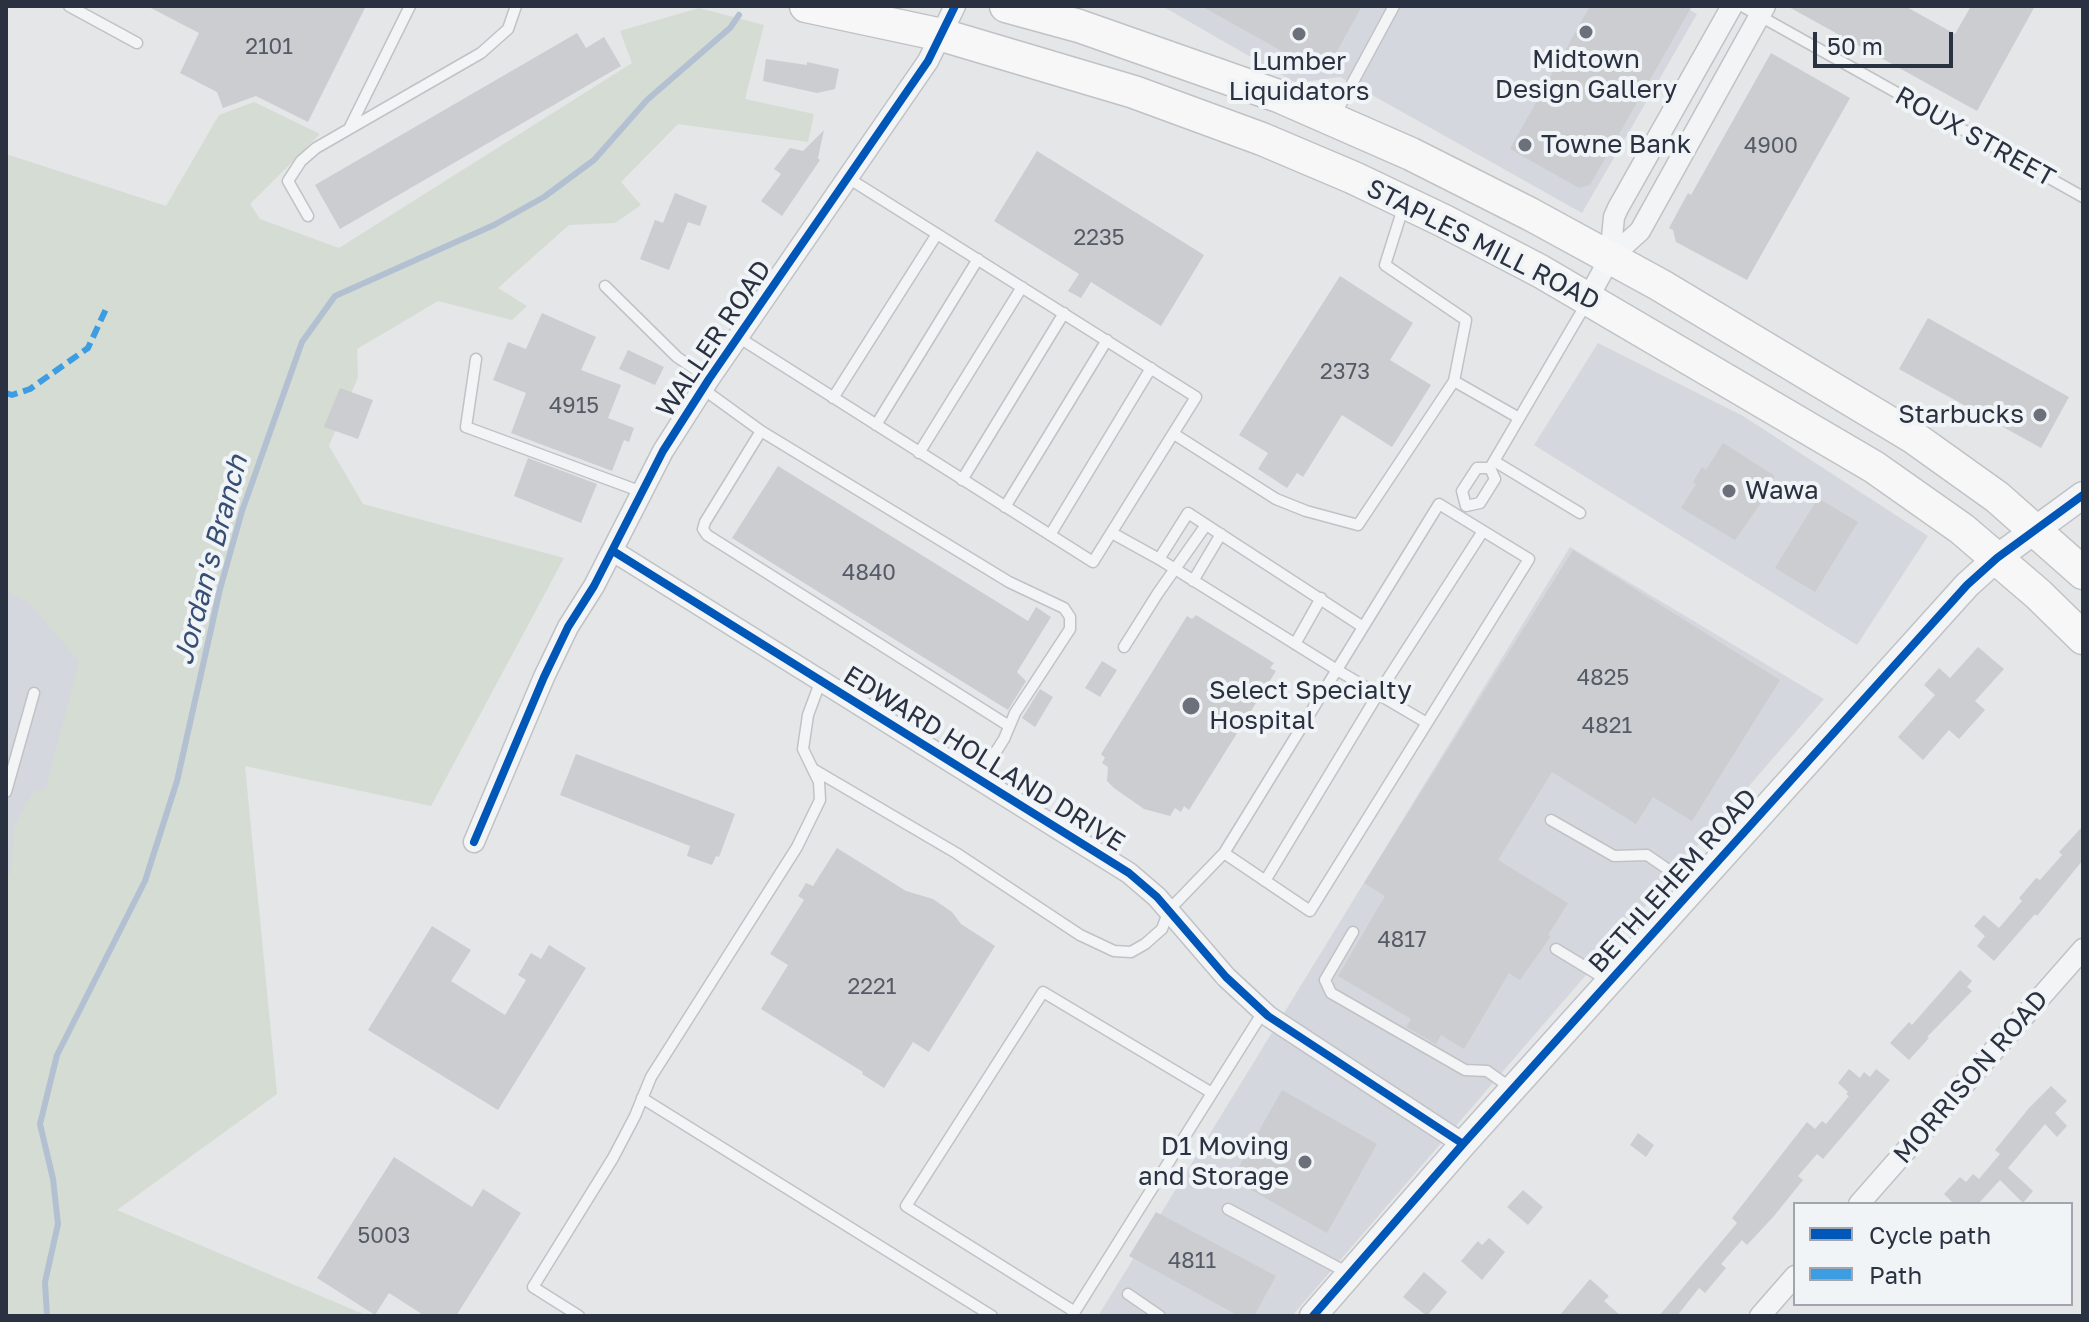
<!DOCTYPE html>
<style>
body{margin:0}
#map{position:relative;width:2089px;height:1322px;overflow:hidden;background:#e4e6e8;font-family:"Golos Text",sans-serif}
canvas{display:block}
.frame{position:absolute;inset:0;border:8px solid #2a3141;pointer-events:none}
.legend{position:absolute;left:1793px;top:1202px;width:280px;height:104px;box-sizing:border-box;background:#f1f4f7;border:2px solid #a1a6ae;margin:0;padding:10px 14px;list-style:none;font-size:24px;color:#2a3141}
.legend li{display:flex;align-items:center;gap:16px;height:40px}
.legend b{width:40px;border:2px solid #a1a6ae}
.scale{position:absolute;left:1813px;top:32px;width:140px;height:36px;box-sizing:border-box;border:4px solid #2a3141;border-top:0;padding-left:10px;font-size:24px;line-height:28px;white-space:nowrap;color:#2a3141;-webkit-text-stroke:6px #f1f4f7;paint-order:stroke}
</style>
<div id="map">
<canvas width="2089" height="1322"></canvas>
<div class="frame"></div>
<ul class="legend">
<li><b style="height:10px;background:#0057b8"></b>Cycle path</li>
<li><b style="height:10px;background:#3d9de3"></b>Path</li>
</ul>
<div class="scale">50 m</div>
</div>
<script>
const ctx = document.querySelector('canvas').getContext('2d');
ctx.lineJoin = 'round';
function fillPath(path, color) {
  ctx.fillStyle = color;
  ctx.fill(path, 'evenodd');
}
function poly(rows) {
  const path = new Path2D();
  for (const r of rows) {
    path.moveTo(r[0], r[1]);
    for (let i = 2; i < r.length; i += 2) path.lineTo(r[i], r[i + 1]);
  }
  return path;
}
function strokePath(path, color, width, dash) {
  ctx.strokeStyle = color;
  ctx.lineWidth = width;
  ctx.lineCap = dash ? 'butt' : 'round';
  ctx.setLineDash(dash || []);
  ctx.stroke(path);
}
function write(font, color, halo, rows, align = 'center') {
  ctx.font = font + ' "Golos Text",sans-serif';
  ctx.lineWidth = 8;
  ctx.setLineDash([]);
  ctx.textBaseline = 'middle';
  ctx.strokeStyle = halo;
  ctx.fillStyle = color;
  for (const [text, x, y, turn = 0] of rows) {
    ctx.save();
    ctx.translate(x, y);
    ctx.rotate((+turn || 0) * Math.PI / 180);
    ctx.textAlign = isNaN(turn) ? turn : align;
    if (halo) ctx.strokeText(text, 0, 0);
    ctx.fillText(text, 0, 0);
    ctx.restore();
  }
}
const built = poly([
 [1162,6,1683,6,1697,14,1582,213,1340,77,1296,83],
 [1598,343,1743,416,1928,536,1857,645,1534,445],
 [6,544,112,577,6,964],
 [1570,547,1824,699,1292,1316,1098,1316]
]);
const green = poly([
 [699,8,764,25,745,99,814,114,808,142,678,124,621,182,641,205,615,223,569,225,498,288,527,306,512,320,438,301,357,349,358,377,329,446,363,504,564,558,431,806,245,766,277,1094,117,1210,368,1316,6,1316,6,879,11,871,14,827,33,792,46,788,79,661,28,602,6,591,6,154,166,206,219,115,254,102,320,134,250,204,260,219,339,248,632,63,620,31]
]);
const stream = poly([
 [47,1316,45,1282,58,1224,53,1179,40,1124,57,1055,145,881,177,781,220,589,242,511,302,342,335,296,494,225,544,197,594,160,647,100,730,28,739,15]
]);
const building = poly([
 [147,6,366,6,308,122,256,96,223,108,217,92,180,73,199,33],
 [1201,6,1362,6,1331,62,1307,65],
 [1590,6,1692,6,1590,185,1579,188,1510,149],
 [1787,6,1905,6,1955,34,1971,6,2035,6,1977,111],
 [577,33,586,48,604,37,621,66,340,229,315,185],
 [1771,53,1850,98,1747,280,1676,242,1673,230,1669,228,1688,193,1691,195],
 [766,59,807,65,807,62,839,69,835,89,817,93,763,81],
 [824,130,818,158,820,160,782,216,761,201,781,174,774,169,790,148,803,151],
 [1037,151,1204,255,1161,326,1091,282,1081,298,1068,291,1079,274,994,221],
 [675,193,707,206,700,226,688,222,669,270,640,259,655,220,663,223],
 [1340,276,1413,323,1390,360,1431,385,1392,447,1342,415,1303,477,1297,473,1287,488,1258,469,1268,453,1239,435],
 [542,313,596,337,581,370,621,385,608,418,634,428,629,442,624,440,612,471,511,433,526,393,493,380,508,342,526,349],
 [1928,318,2069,397,2041,448,1899,369],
 [628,350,664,367,655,385,619,369],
 [340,388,373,400,358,439,324,427],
 [1723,443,1775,476,1761,498,1763,500,1735,540,1681,508,1696,484,1693,482,1702,467,1706,470],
 [528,458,597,484,581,523,514,496],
 [778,466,1028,621,1036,607,1051,617,1017,672,1026,681,1008,710,732,538],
 [1818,498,1858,522,1815,592,1775,568],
 [1573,550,1780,680,1692,821,1653,797,1636,824,1552,772,1498,860,1568,903,1548,935,1551,936,1520,980,1509,973,1464,1049,1441,1035,1436,1044,1406,1027,1411,1019,1338,976,1385,896,1364,883],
 [1196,615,1274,663,1270,668,1276,671,1189,810,1184,806,1181,812,1175,808,1170,816,1144,809,1114,788,1107,781,1108,767,1102,763,1105,758,1101,754,1187,616,1192,619],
 [1978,647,2004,669,1975,701,1985,710,1959,739,1949,730,1923,760,1898,737,1935,695,1924,685,1939,668,1950,678],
 [1102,661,1117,670,1100,697,1085,688],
 [1040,689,1053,697,1035,727,1022,718],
 [576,754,735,814,719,857,716,856,712,865,687,856,690,846,560,795],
 [2083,826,2083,860,2037,916,2035,914,1994,961,1977,946,1985,936,1974,926,1984,915,1999,928,2022,901,2019,898,2036,878,2040,880,2062,855,2059,852],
 [837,848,906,891,933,899,952,912,961,924,995,946,929,1052,913,1042,884,1088,862,1074,863,1072,761,1009,788,965,770,954,804,900,798,896,806,883,813,886],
 [432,926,471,950,451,981,505,1015,526,980,518,975,531,953,541,959,549,945,586,968,498,1110,368,1030],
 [1960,970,1972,981,1967,987,1972,991,1927,1037,1929,1038,1909,1060,1890,1043,1909,1022,1912,1025],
 [1849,1069,1860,1078,1864,1072,1870,1077,1876,1069,1890,1080,1823,1159,1817,1154,1798,1176,1803,1180,1774,1216,1747,1245,1742,1240,1721,1264,1726,1268,1705,1293,1699,1288,1677,1316,1659,1316,1737,1223,1732,1218,1807,1122,1815,1129,1822,1121,1826,1124,1849,1096,1846,1094,1848,1092,1838,1083],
 [2051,1086,2067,1101,2055,1113,2067,1126,2057,1137,2045,1124,2008,1168,2033,1191,2023,1203,2000,1180,1978,1204,1954,1204,1944,1194,1960,1177,1966,1182,1973,1174,1979,1179,2000,1154,1995,1150,2029,1108],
 [1282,1090,1377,1144,1327,1233,1232,1179],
 [1638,1133,1654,1145,1646,1157,1630,1145],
 [394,1157,472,1207,483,1189,521,1213,456,1316,425,1316,389,1293,375,1315,317,1278],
 [1523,1190,1543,1207,1528,1225,1507,1207],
 [1156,1212,1276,1276,1254,1316,1239,1316,1129,1256],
 [1489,1238,1505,1252,1482,1280,1461,1261,1478,1241,1482,1245],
 [1424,1272,1447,1292,1427,1316,1403,1297],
 [1590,1279,1609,1296,1604,1301,1621,1316,1559,1316]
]);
const service = poly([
 [69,6,137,43],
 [1742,6,2083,197],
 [1334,117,1394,6],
 [350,127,410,6],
 [1404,205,1385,265,1466,320,1454,381,1519,418],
 [308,216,288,181,301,161,316,148,481,53,508,29,516,6],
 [605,286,677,357,709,379],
 [738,337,1093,562,1196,397,848,178],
 [476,359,466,427,642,492],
 [703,389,761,431,1009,582,1064,608,1070,617,1070,629,1015,713,1004,739,979,778],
 [833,398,937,234],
 [876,425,978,259],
 [761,431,705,522,703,529,707,535,1009,726],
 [1174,434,1276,499,1306,511,1358,525,1454,381],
 [919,453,1022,287],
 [1494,461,1580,513],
 [1477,468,1490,468,1495,479,1480,503,1466,506,1462,491,1477,468],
 [1490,468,1586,304],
 [962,480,1064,313],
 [1005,507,1107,340],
 [1112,533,1159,559],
 [1050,535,1151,368],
 [1193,581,1221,534],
 [1363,627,1188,513,1159,559,1337,670,1427,723],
 [1295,644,1321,598],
 [1124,647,1158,593,1206,525],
 [813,769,956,853,1080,935,1114,951,1131,952,1145,944,1162,929,1169,910,1224,853,1439,504,1529,559,1310,911,1224,853],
 [6,792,34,693],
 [1551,820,1614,856,1647,855,1692,886],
 [1265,881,1378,694,1483,531],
 [1353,932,1325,980,1331,993,1465,1070,1487,1071,1511,1088],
 [1556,949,1607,980],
 [642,1098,992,1316],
 [1228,1209,1348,1273],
 [1128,1294,1160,1316],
 [1075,1312,906,1206,1043,992,1212,1093],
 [579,1316,533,1287,613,1158,635,1116,651,1077,797,847,820,800,819,782,803,749,808,715,821,680],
 [1072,1316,1263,1012]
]);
const minor = poly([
 [1610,258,1614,217,1618,208,1732,6],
 [1588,298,1610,258,1640,231,1765,6],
 [613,551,1129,873,1157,897,1226,977,1268,1016,1463,1144],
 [474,842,544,677,568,627,594,586,663,451,709,379,928,61,955,6],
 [1859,1204,2083,949],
 [1760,1316,1795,1276]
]);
const tertiary = poly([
 [1313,1316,1463,1144,1967,585,1997,558,2083,495]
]);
const primary = poly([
 [806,6,942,35,1134,92,1262,139,1354,178,1444,221,1540,271,1874,467,1962,529,2038,594,2083,638],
 [1006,6,1079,26,1281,97,1411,154,1530,214,1660,285,1913,437,1997,497,2083,573]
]);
const quiet = poly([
 [6,393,12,395,30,389,88,348,106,309]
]);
const cycleway = poly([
 [613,551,1129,873,1157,897,1226,977,1268,1016,1463,1144],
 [474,842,544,677,568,627,594,586,663,451,709,379,928,61,955,6],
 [1313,1316,1463,1144,1967,585,1997,558,2083,495]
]);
const markers = [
 [1586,32,8,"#6b707b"],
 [1299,34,8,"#6b707b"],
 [1525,145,8,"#6b707b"],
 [2040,415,8,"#6b707b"],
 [1729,491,8,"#6b707b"],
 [1191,706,10,"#6b707b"],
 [1305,1162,8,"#6b707b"]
];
const numberNames = [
 ["2101",269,47],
 ["4900",1771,146],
 ["2235",1099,238],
 ["2373",1345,372],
 ["4915",574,406],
 ["4840",869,573],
 ["4825",1603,678],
 ["4821",1607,726],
 ["4817",1402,940],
 ["2221",872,987],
 ["5003",384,1236],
 ["4811",1192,1261]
];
const poiNames = [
 ["Midtown",1586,60,"center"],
 ["Design Gallery",1586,90,"center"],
 ["Lumber",1299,62,"center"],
 ["Liquidators",1299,92,"center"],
 ["Towne Bank",1541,145],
 ["Starbucks",2024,415,"right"],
 ["Wawa",1745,491],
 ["Select Specialty",1209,691],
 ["Hospital",1209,721],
 ["D1 Moving",1289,1147,"right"],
 ["and Storage",1289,1177,"right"]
];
const streetNames = [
 ["ROUX STREET",1975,137,29],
 ["STAPLES MILL ROAD",1483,245,27],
 ["WALLER ROAD",714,339,-56],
 ["EDWARD HOLLAND DRIVE",984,759,32],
 ["BETHLEHEM ROAD",1673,881,-48],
 ["MORRISON ROAD",1971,1077,-49]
];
const waterNames = [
 ["Jordan's Branch",211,560,-75]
];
fillPath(built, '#d4d7dd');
fillPath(green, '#d4dcd4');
strokePath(stream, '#b3c0d2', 6);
fillPath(building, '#cbcdd0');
strokePath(service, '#c1c2c5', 13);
strokePath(minor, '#c1c2c5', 23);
strokePath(tertiary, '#c1c2c5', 29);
strokePath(primary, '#c0c2c6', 35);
strokePath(service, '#f3f4f5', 10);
strokePath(minor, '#f3f4f5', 20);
strokePath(tertiary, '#f3f4f5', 26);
strokePath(primary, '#f7f7f7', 32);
strokePath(quiet, '#3d9de3', 6, [12, 6]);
strokePath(cycleway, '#0057b8', 8);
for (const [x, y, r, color] of markers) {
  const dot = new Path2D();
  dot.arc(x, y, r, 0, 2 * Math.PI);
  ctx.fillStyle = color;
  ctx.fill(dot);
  strokePath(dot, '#f1f4f7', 3);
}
write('22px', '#545a66', null, numberNames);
write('26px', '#2a3141', '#f1f4f7', poiNames, 'left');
write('26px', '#2a3141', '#f1f4f7', streetNames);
write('italic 28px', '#364e74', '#f1f4f7', waterNames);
</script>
